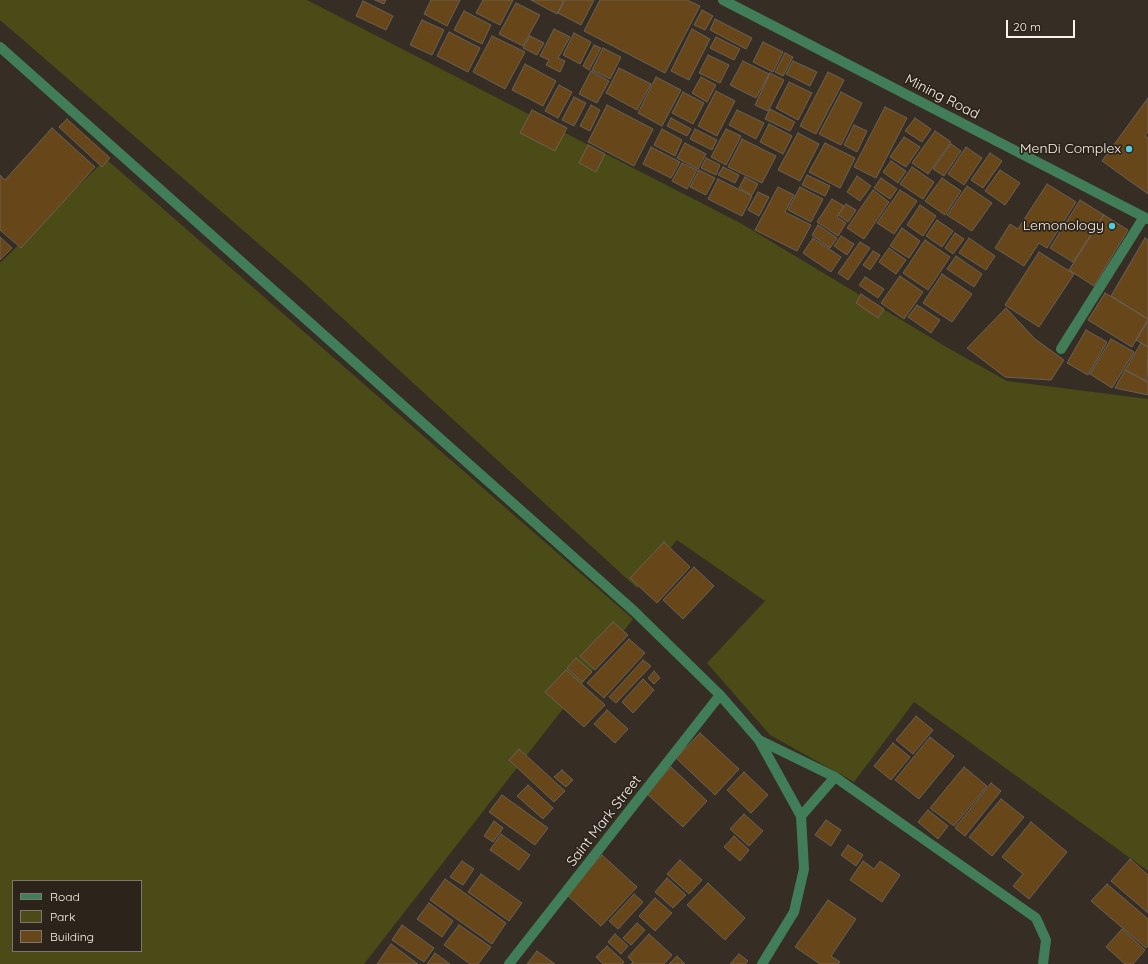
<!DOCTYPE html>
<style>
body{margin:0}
#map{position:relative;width:1148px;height:964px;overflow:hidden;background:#362e24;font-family:Quicksand,sans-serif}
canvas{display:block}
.legend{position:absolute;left:12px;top:880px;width:130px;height:72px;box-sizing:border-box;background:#2c241b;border:1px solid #7e776f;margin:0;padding:5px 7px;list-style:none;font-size:12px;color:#f8f3ec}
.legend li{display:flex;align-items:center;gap:8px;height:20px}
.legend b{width:20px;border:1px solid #7e776f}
.scale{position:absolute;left:1006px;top:20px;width:69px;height:18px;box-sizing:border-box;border:2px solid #f8f3ec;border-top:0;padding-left:5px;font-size:12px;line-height:14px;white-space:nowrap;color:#f8f3ec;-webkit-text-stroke:3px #2c241b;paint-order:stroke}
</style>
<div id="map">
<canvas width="1148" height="964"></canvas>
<ul class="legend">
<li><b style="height:5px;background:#427d5a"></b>Road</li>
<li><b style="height:11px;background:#4a4b16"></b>Park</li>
<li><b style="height:11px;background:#674619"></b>Building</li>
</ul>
<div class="scale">20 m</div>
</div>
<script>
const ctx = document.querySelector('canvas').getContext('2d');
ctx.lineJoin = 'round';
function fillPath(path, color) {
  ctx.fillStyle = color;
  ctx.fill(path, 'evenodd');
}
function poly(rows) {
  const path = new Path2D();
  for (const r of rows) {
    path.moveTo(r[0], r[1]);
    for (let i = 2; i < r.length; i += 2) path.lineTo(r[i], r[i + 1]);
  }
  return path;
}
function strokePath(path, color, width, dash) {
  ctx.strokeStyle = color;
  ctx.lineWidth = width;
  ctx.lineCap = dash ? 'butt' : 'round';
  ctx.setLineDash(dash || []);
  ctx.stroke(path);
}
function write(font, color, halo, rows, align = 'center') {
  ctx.font = font + ' Quicksand,sans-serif';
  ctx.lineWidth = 3.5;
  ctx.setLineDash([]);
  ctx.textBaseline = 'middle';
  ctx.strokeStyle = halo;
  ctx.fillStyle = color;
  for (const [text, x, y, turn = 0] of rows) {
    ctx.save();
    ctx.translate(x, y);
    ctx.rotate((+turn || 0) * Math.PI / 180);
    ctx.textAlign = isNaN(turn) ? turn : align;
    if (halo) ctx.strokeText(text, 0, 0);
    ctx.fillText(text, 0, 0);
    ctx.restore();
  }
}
const green = poly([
 [0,0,307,0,742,224,948,348,1007,381,1148,399,1148,871,914,702,854,782,770,735,707,663,765,601,677,540,637,588,304,283,0,20],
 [106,159,633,619,364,964,0,964,0,263],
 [13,881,141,881,141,951,13,951]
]);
const building = poly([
 [375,0,386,0,384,4,375,0],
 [431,0,460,0,447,26,424,14,431,0],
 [483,0,513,0,500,25,476,13,483,0],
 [531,0,564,0,557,14,531,0],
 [565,0,594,0,581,25,558,13,565,0],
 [600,0,687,0,700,6,665,73,584,31,600,0],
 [363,1,393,16,386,30,356,16,363,1],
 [516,3,540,15,523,46,499,34,516,3],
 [702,10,713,16,705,30,694,25,702,10],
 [464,11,491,25,482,44,454,30,464,11],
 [715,19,752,38,746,49,710,30,715,19],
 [422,20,444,30,432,55,410,45,422,20],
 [554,29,570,37,558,58,565,61,560,72,546,65,549,60,540,56,554,29],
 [692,29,710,39,689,80,671,71,692,29],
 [449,32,480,48,468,72,437,56,449,32],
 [574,33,591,42,580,64,563,55,574,33],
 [492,36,525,52,505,89,473,72,492,36],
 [530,36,544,43,537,55,523,48,530,36],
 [716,37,740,49,734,60,710,48,716,37],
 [763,42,783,52,773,72,753,62,763,42],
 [594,45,601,48,589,70,583,66,594,45],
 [603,48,621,57,610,79,592,70,603,48],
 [785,53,793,57,783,76,775,72,785,53],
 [708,55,729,65,720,83,699,73,708,55],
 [743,61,769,74,756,98,730,85,743,61],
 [793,61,817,72,810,86,786,74,793,61],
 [525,64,556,81,543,106,512,90,525,64],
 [619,68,651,84,637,110,606,93,619,68],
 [591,71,609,81,597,103,579,94,591,71],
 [828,72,844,80,816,134,800,126,828,72],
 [770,73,784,80,768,111,755,105,770,73],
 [656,77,681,90,662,126,638,113,656,77],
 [701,77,716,85,707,102,692,93,701,77],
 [789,82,812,93,798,120,776,108,789,82],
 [559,85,572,92,558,118,545,111,559,85],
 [716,91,735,101,717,136,698,126,716,91],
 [683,92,704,103,693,124,672,113,683,92],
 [841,92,862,103,841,145,819,134,841,92],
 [574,97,586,103,574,126,562,120,574,97],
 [1148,98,1148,132,1145,136,1148,138,1148,194,1102,161,1148,98],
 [591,105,600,110,590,131,580,126,591,105],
 [607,105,653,129,634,166,588,142,607,105],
 [885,107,907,118,876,178,854,167,885,107],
 [770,109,795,122,790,131,765,119,770,109],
 [532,110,567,128,555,151,520,133,532,110],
 [737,110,764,123,756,139,729,125,737,110],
 [671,118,691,129,687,136,667,126,671,118],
 [915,118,931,129,922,142,905,131,915,118],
 [67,119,110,158,102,167,59,127,67,119],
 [769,124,792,136,783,154,760,142,769,124],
 [854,125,867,131,857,152,844,145,854,125],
 [52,128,95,167,21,248,0,230,0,175,5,180,52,128],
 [662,129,682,140,675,156,654,145,662,129],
 [695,129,717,140,712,150,690,139,695,129],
 [726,129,741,136,726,165,711,157,726,129],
 [935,131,951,142,928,174,912,163,935,131],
 [798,133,819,144,800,181,778,170,798,133],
 [904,137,920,147,906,167,890,157,904,137],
 [742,139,776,156,762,183,728,167,742,139],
 [685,143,706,154,698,169,677,158,685,143],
 [825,143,855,158,840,188,809,172,825,143],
 [951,144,961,151,944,176,933,169,951,144],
 [588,145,605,154,596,172,579,163,588,145],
 [651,147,680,162,671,178,643,164,651,147],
 [966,147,982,158,964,185,948,174,966,147],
 [990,153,1002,161,983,188,971,180,990,153],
 [706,158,720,165,716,175,701,168,706,158],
 [891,161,906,171,898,183,883,172,891,161],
 [682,163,697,170,687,189,672,181,682,163],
 [723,167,739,175,735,183,718,175,723,167],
 [912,167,934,182,923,199,900,184,912,167],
 [699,170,715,178,706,195,690,187,699,170],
 [1000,170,1020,183,1005,205,985,191,1000,170],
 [807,175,830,186,825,196,802,185,807,175],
 [857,176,871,186,860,201,847,192,857,176],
 [745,177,758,184,752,195,739,188,745,177],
 [881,178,897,189,890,199,874,188,881,178],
 [942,178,961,191,945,215,925,201,942,178],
 [718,179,752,196,742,216,708,199,718,179],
 [1047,184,1076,202,1047,248,1039,243,1024,266,995,248,1010,224,1018,229,1047,184],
 [967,186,992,203,972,231,947,215,967,186],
 [778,187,794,195,785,212,811,225,797,251,755,230,778,187],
 [800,187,823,199,811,222,788,210,800,187],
 [873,190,889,202,864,239,847,228,873,190],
 [900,190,917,201,894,234,877,223,900,190],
 [758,192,769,197,759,216,748,210,758,192],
 [832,199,844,206,837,217,846,223,838,236,817,222,832,199],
 [1080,200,1104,215,1073,262,1050,248,1080,200],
 [846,204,856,210,848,222,838,215,846,204],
 [920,205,936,216,923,236,907,225,920,205],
 [1104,215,1128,230,1094,286,1069,270,1104,215],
 [937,220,953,231,942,247,926,236,937,220],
 [818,225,837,238,830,248,812,235,818,225],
 [902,228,920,241,909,258,890,246,902,228],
 [955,233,964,239,953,254,945,248,955,233],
 [841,236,854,244,847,255,834,246,841,236],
 [0,237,12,248,0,260,0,237],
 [813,238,841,257,831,272,803,253,813,238],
 [969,238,995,256,986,270,959,253,969,238],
 [1145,238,1148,240,1148,319,1111,296,1145,238],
 [925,240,950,257,928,290,903,273,925,240],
 [860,242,870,248,848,280,838,273,860,242],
 [889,248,906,260,896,274,879,262,889,248],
 [873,251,880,255,870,270,863,265,873,251],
 [1039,252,1074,274,1039,327,1005,305,1039,252],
 [956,256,982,274,974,287,947,269,956,256],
 [942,274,972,294,952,322,923,303,942,274],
 [900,276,923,292,904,319,881,303,900,276],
 [865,277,884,289,878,298,859,285,865,277],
 [1105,293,1148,319,1132,347,1088,320,1105,293],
 [861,294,884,309,878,318,856,303,861,294],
 [917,305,940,320,931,333,908,317,917,305],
 [1006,308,1035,339,1064,360,1051,380,1005,377,967,348,1006,308],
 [1148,321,1148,347,1136,340,1148,321],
 [1086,330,1107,342,1088,375,1067,363,1086,330],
 [1111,339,1134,352,1112,388,1090,374,1111,339],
 [1141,343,1148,347,1147,382,1125,370,1141,343],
 [1125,370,1148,382,1148,395,1115,388,1125,370],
 [664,542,690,567,657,603,630,578,664,542],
 [694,567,714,586,683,619,663,600,694,567],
 [613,622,628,635,595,670,580,656,613,622],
 [629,639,645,653,604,698,587,683,629,639],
 [576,658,592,672,582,682,567,668,576,658],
 [643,660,651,666,616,703,609,697,643,660],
 [566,670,605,705,584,727,545,692,566,670],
 [654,671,660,678,654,684,648,678,654,671],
 [643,679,654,690,633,713,622,702,643,679],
 [607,710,628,729,615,743,594,724,607,710],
 [916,716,933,730,913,754,896,740,916,716],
 [700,733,739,769,715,795,676,758,700,733],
 [930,737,954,756,919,799,895,780,930,737],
 [893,743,910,757,891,780,874,766,893,743],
 [519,749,565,791,554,802,509,760,519,749],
 [671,767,707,801,683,827,646,793,671,767],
 [964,767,987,786,954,826,930,808,964,767],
 [562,770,573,780,566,787,554,777,562,770],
 [744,772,768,795,751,813,727,790,744,772],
 [991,783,1001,791,965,836,955,828,991,783],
 [528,785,553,808,543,819,517,796,528,785],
 [502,795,548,828,535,845,489,812,502,795],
 [1001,799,1024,817,992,856,969,837,1001,799],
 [928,810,948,826,938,839,918,822,928,810],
 [744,814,763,831,749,846,730,829,744,814],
 [826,820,841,830,831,846,815,835,826,820],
 [494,821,503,828,493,842,484,836,494,821],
 [1031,822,1067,852,1029,899,1013,886,1023,874,1002,857,1031,822],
 [501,834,530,855,519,870,490,850,501,834],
 [734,836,749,850,740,861,724,847,734,836],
 [848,845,863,855,856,866,841,855,848,845],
 [602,855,637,887,601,926,566,894,602,855],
 [1130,859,1148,875,1148,913,1111,881,1130,859],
 [680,860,702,880,689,894,667,874,680,860],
 [462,861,474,869,463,885,450,877,462,861],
 [863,861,874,869,880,861,900,875,882,902,850,880,863,861],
 [481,874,522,903,509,921,468,892,481,874],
 [667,878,686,895,673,908,655,892,667,878],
 [445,879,506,923,492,944,430,900,445,879],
 [708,883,745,918,725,940,687,905,708,883],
 [1107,884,1148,919,1148,946,1146,948,1091,901,1107,884],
 [634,894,643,902,618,929,609,921,634,894],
 [655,898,672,913,655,931,639,916,655,898],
 [828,900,856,919,831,956,840,962,838,964,820,964,795,947,828,900],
 [429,903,453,921,442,937,417,919,429,903],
 [637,923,645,930,631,945,623,938,637,923],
 [402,925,434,948,424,962,392,940,402,925],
 [459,925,491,947,478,964,470,964,444,945,459,925],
 [1122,929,1145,950,1133,964,1125,964,1106,947,1122,929],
 [615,934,628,946,621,954,608,942,615,934],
 [649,934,672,955,664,964,631,964,633,962,628,957,649,934],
 [391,944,418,964,377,964,391,944],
 [607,946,624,962,622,964,603,964,596,957,607,946],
 [537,951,555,964,527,964,537,951],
 [435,953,450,964,427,964,435,953],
 [739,954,748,961,745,964,730,964,739,954],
 [677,956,685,964,669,964,677,956]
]);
const minor = poly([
 [723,0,1148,219],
 [0,47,634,611,720,695,759,740,835,777,1036,918,1046,940,1043,964],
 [1061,349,1144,217],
 [759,740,801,816,804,869,794,912,762,964],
 [801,816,835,777],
 [509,964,720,695]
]);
const markers = [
 [1129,149,4,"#52cbda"],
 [1112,226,4,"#52cbda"]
];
const streetNames = [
 ["Mining Road",942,97,27],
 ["Saint Mark Street",604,821,-52]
];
const poiNames = [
 ["MenDi Complex",1121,149],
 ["Lemonology",1104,226]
];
fillPath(green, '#4a4b16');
fillPath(building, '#674619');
strokePath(building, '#6a6156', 1);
strokePath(minor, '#427d5a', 10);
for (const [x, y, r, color] of markers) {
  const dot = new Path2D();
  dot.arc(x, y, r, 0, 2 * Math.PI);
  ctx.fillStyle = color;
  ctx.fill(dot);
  strokePath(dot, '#2c241b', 1.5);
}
write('14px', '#f8f3ec', '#2c241b', streetNames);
write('14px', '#f8f3ec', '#2c241b', poiNames, 'right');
</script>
